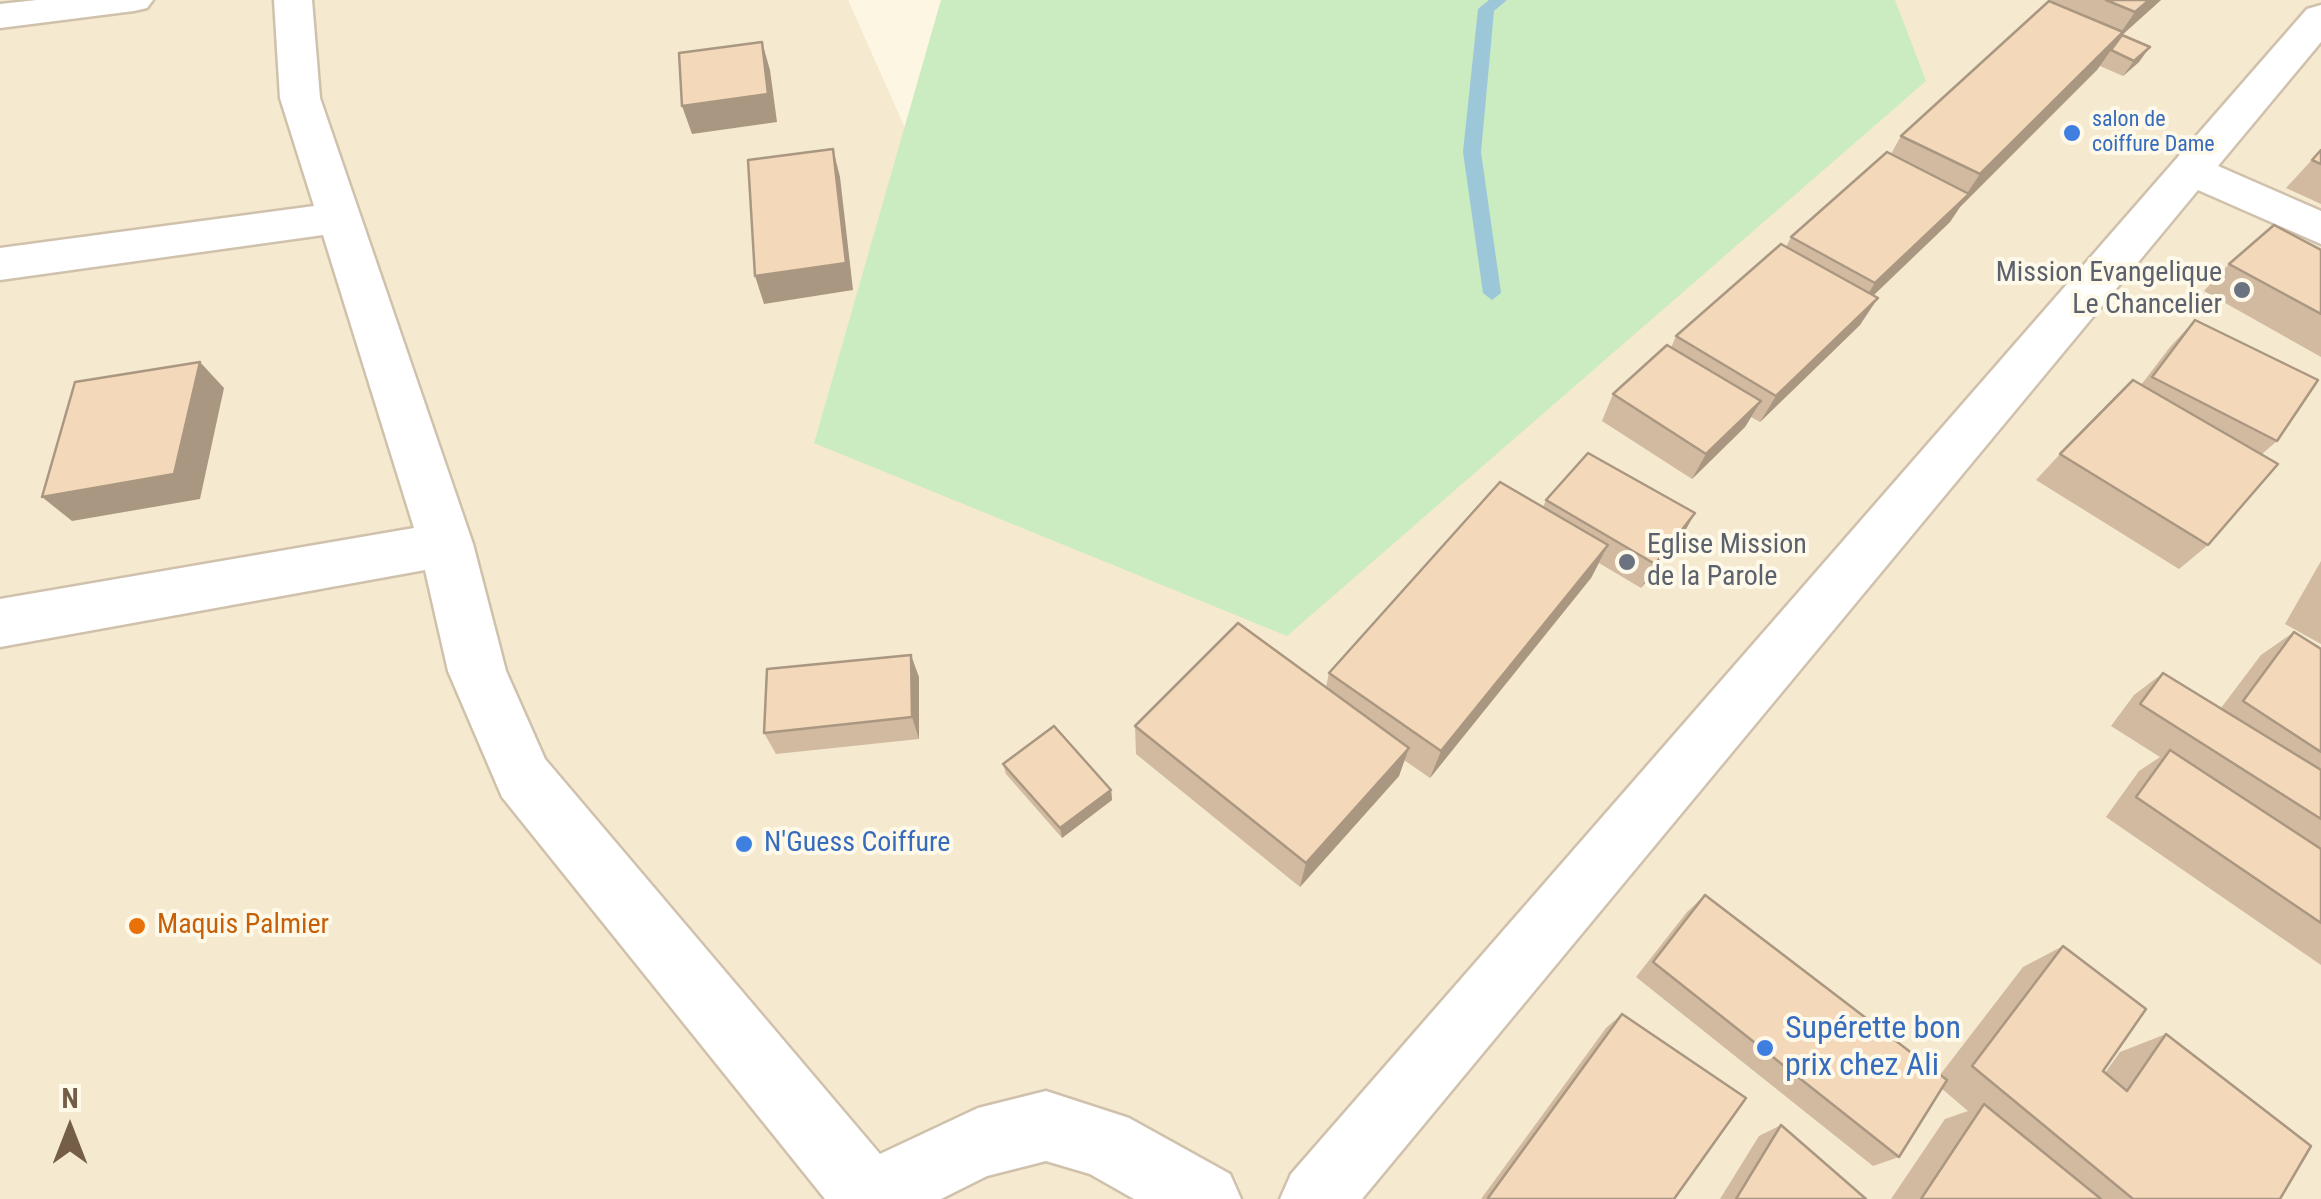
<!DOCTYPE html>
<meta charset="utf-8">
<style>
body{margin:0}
#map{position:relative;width:2321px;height:1199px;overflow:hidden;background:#fdf6e2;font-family:"Roboto Condensed",sans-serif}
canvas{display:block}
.north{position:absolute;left:20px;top:1079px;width:100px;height:100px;-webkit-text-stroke:8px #fff9e9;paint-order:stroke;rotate:0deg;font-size:28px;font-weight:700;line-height:40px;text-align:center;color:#755e48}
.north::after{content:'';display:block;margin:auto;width:35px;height:45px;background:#755e48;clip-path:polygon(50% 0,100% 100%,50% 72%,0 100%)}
</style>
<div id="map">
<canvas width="2321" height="1199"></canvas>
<div class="north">N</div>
</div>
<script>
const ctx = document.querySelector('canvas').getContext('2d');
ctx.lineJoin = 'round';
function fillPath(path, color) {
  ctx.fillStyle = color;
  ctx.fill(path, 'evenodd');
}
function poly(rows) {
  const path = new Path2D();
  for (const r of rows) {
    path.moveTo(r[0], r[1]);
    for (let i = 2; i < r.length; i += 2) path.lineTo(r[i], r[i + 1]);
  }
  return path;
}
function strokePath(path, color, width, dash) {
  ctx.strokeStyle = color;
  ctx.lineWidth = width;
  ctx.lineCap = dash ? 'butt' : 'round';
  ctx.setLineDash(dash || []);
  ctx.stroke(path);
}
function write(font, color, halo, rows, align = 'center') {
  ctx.font = font + ' "Roboto Condensed",sans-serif';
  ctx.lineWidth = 8;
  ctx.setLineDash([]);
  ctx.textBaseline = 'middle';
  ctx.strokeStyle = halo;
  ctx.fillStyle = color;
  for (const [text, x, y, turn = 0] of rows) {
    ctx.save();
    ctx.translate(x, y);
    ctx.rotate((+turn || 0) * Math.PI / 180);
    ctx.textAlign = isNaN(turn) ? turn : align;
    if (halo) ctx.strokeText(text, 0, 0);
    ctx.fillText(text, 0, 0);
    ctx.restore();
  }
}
const residential = poly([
 [0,0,848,0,905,128,814,443,1925,81,1895,0,2321,0,2321,1199,0,1199]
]);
const green = poly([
 [941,0,1895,0,1926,81,1287,636,814,443]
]);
const stream = poly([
 [1489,0,1507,0,1494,11,1481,152,1501,293,1492,300,1483,293,1463,152,1478,9,1489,0]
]);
const minor = poly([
 [37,0,153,0,147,8,134,11,0,28,0,4,37,0],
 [274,0,312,0,320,98,473,544,506,671,545,759,880,1154,978,1108,1046,1091,1129,1118,1230,1174,1241,1199,1134,1199,1090,1174,1046,1161,987,1176,941,1199,825,1199,502,797,448,671,425,570,0,647,0,599,414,528,323,235,0,280,0,248,314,206,280,98,274,0],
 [2321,5,2321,42,2218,166,2321,211,2321,244,2198,190,1362,1199,1280,1199,1291,1174,2307,9,2321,5]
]);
const wall = poly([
 [2051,0,2161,0,2122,35,2139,62,2123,76,2100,66,1960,207,1950,222,1873,296,1860,325,1760,422,1751,417,1745,427,1692,479,1602,421,1613,394,1671,348,1676,336,1786,247,1791,237,1891,154,1901,136],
 [2321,150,2321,204,2286,188],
 [2321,250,2321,357,2204,291,2229,264],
 [2195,320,2277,441,2262,454,2208,545,2179,569,2036,480,2060,454,2141,385,2170,347],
 [1546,500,1695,513,1681,538,1641,588,1599,563,1591,578,1430,778,1404,760,1399,776,1300,887,1136,754,1135,726,1326,687,1329,673,1543,507],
 [2321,561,2321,644,2285,624],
 [2294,632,2321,649,2321,965,2106,817,2139,771,2160,757,2111,726,2134,695,2163,673,2221,708,2261,655],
 [919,677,919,739,776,754,764,733],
 [1003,764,1111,790,1112,800,1062,838,1006,774],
 [1705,895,1940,1075,2023,967,2063,946,2103,1071,2105,1073,2120,1052,2166,1034,2280,1199,1891,1199,1945,1119,1968,1111,1941,1088,1899,1157,1873,1166,1636,977,1687,912],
 [1622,1014,1674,1199,1481,1199,1606,1028],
 [1781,1125,1866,1199,1720,1199,1759,1136]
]);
const shadedWall = poly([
 [2149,0,2161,0,2121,36,2097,70,1960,207,1950,222,1858,310,1875,283,1964,198,1980,174,2117,38,2135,12],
 [762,42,770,70,777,122,692,134,682,106],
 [2150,47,2139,62,2123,76,2134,61],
 [833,149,840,177,853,290,764,304,755,276],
 [1878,298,1860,325,1760,422,1776,396],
 [200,362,224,388,200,499,72,521,42,497],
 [1761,401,1745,427,1692,479,1706,454],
 [1695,513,1681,538,1641,588,1655,564],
 [1608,545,1591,578,1430,778,1441,751],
 [911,655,919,677,919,739,912,717],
 [1409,748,1399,776,1300,887,1306,863],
 [1111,790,1112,800,1062,838,1060,828]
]);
const building = poly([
 [2106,0,2149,0,2135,12,2106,0],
 [2049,1,2123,32,1980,174,1901,136,2049,1],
 [2122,35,2150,47,2134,61,2111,50,2122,35],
 [762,42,768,94,682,106,679,53,762,42],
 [833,149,846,263,755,276,748,160,833,149],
 [2321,150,2321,164,2312,160,2321,150],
 [1887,152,1969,194,1875,283,1791,237,1887,152],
 [2274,225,2321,250,2321,314,2229,264,2274,225],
 [1781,244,1878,298,1776,396,1676,336,1781,244],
 [2195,320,2318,380,2277,441,2152,377,2195,320],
 [1667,345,1761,401,1706,454,1613,394,1667,345],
 [200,362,174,474,42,497,75,382,200,362],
 [2133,380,2278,464,2208,545,2060,454,2133,380],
 [1588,453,1695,513,1655,564,1546,500,1588,453],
 [1500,482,1608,545,1441,751,1329,673,1500,482],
 [1238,623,1409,748,1306,863,1135,726,1238,623],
 [2294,632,2321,649,2321,752,2243,701,2294,632],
 [911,655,912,717,764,733,767,669,911,655],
 [2163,673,2321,770,2321,819,2140,704,2163,673],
 [1054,726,1111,790,1060,828,1003,764,1054,726],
 [2170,750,2321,849,2321,923,2136,797,2170,750],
 [1705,895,1947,1080,1899,1157,1653,962,1705,895],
 [2063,946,2146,1009,2103,1071,2127,1091,2166,1034,2311,1146,2280,1199,2133,1199,1972,1066,2063,946],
 [1622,1014,1746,1098,1674,1199,1489,1199,1488,1198,1622,1014],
 [1984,1104,2101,1199,1921,1199,1984,1104],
 [1781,1125,1866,1199,1736,1199,1781,1125]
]);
const markers = [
 [2072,133,10,"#3f7fe0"],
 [2242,290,10,"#6b7280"],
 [1627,562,10,"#6b7280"],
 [744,844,10,"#3f7fe0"],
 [137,926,10,"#e8710a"],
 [1765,1048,10,"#3f7fe0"]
];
const farShopnames = [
 ["salon de",2092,120],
 ["coiffure Dame",2092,145]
];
const worshipNames = [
 ["Mission Evangelique",2222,274],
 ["Le Chancelier",2222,306],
 ["Eglise Mission",1647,546,"left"],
 ["de la Parole",1647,578,"left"]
];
const shopNames = [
 ["N'Guess Coiffure",764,844]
];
const foodNames = [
 ["Maquis Palmier",157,926]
];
const nearShopnames = [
 ["Supérette bon",1785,1030],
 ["prix chez Ali",1785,1067]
];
fillPath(residential, '#f5e9d0');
fillPath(green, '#cbebc0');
fillPath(stream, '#9cc7d9');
strokePath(minor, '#d0c1ac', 5);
fillPath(minor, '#fff');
fillPath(wall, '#d1ba9f');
fillPath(shadedWall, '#aa9782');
fillPath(building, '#f3d8b9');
strokePath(building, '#aa9782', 2.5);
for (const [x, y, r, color] of markers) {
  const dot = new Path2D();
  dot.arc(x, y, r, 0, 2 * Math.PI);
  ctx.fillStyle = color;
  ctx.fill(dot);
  strokePath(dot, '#fff9e9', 4);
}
write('22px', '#366cbe', '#fff9e9', farShopnames, 'left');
write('28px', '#5b616d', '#fff9e9', worshipNames, 'right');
write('28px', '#366cbe', '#fff9e9', shopNames, 'left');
write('28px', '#c56008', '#fff9e9', foodNames, 'left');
write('32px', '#366cbe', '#fff9e9', nearShopnames, 'left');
</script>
